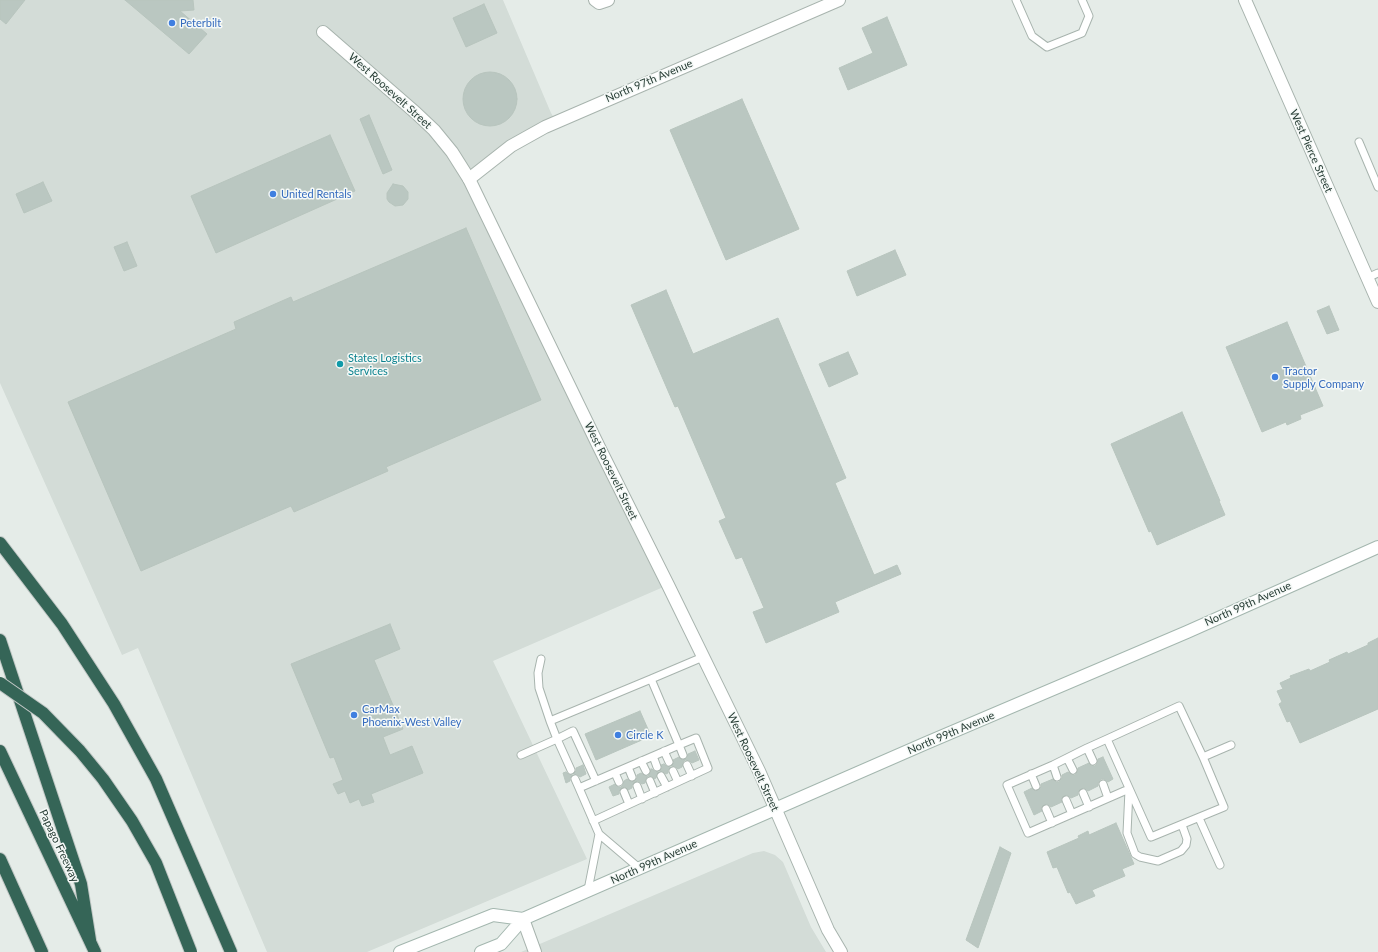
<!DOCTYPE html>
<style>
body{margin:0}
canvas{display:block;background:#e5ece8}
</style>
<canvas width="1378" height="952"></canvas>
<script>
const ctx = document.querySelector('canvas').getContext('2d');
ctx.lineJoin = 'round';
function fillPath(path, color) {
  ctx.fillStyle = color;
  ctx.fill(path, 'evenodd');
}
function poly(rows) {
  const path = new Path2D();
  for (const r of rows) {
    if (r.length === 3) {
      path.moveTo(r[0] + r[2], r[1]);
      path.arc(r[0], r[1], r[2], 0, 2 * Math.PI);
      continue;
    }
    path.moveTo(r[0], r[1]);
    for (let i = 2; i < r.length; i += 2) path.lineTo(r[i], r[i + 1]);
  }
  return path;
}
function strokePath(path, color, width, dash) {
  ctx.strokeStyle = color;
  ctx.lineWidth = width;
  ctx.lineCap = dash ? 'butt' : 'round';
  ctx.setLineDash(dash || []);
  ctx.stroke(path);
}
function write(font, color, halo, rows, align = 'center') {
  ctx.font = font + ' Lato,sans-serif';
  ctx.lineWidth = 3;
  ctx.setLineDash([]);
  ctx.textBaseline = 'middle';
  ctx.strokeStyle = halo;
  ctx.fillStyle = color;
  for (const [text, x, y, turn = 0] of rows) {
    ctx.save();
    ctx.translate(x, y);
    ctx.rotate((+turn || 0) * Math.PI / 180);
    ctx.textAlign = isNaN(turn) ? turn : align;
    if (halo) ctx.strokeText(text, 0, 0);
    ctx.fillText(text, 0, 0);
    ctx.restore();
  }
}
const built = poly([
 [0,0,503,0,551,113,556,121,469,179,668,585,493,661,587,859,367,952,267,952,138,648,122,655,0,383],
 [764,851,775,855,783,862,811,927,826,952,521,952,753,853]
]);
const building = poly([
 [0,0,25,0,6,24,0,19,0,0],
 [125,0,193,0,194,10,180,11,207,34,189,54,125,0],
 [484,4,497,33,466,47,453,18,484,4],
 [887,17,907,65,848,90,839,68,873,53,862,28,887,17],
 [490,99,27],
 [742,99,799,229,726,260,670,130,742,99],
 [369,115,392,170,383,174,360,119,369,115],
 [330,135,355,191,216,253,191,196,330,135],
 [43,182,52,201,24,213,16,194,43,182],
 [393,184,403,186,408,192,408,199,403,205,395,206,389,202,387,199,387,193,393,184],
 [466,228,541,400,386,467,388,471,294,512,291,506,141,571,68,402,236,329,234,322,291,297,293,302,466,228],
 [127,242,137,266,124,271,114,247,127,242],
 [895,250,906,275,857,296,847,271,895,250],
 [666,290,693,354,778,318,846,478,835,483,874,575,897,565,901,574,835,602,839,612,766,643,753,612,764,608,742,557,736,559,719,521,726,518,678,406,675,407,631,305,666,290],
 [1329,306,1339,330,1327,334,1317,311,1329,306],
 [1287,322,1323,406,1300,415,1301,419,1287,425,1286,422,1262,432,1226,347,1287,322],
 [848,352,858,374,829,387,819,364,848,352],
 [1182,412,1220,501,1219,501,1225,515,1157,545,1151,531,1149,532,1111,444,1182,412],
 [390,624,400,649,374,660,403,729,383,737,390,755,412,746,423,773,371,794,374,802,362,806,359,799,350,803,345,791,338,794,333,784,343,780,334,757,330,758,291,664,390,624],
 [1378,638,1378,709,1300,743,1290,721,1287,722,1279,704,1282,702,1277,691,1283,689,1280,683,1291,678,1290,676,1309,669,1310,671,1330,662,1329,660,1347,652,1348,654,1368,645,1368,643,1378,638],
 [640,711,651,736,596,760,585,734,640,711],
 [695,751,699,760,692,763,690,761,685,760,683,762,682,767,678,769,676,767,671,766,674,763,673,760,679,757,682,760,685,759,687,758,688,754,695,751],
 [1103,757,1113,779,1108,782,1104,779,1101,779,1098,783,1098,786,1088,791,1084,788,1081,789,1078,792,1078,795,1071,798,1067,795,1064,796,1061,799,1062,802,1051,807,1047,804,1044,805,1041,808,1042,811,1034,815,1024,792,1032,788,1035,791,1038,790,1041,787,1041,784,1053,779,1056,782,1059,782,1062,778,1062,775,1068,772,1071,774,1075,775,1077,772,1078,768,1089,763,1090,765,1095,766,1097,764,1098,759,1103,757],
 [664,764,666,766,671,767,668,770,668,773,666,774,663,772,659,771,662,768,661,765,664,764],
 [583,765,586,774,580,777,578,775,573,774,576,771,576,768,583,765],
 [651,769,652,769,654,771,659,772,657,774,656,778,654,779,653,777,648,776,646,778,645,783,642,784,638,781,635,782,632,785,632,788,628,790,625,787,622,788,619,791,619,794,613,796,609,787,615,784,618,787,621,787,623,785,624,781,627,779,631,782,634,781,637,778,637,775,641,773,644,775,648,776,650,773,651,769],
 [566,772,568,774,573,775,570,778,570,781,566,783,563,773,566,772],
 [1116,823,1134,864,1122,869,1125,876,1092,890,1095,896,1076,904,1070,892,1068,893,1057,867,1053,868,1047,852,1079,838,1078,836,1088,831,1089,835,1116,823],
 [1000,847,1011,853,978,948,966,940,1000,847]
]);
const service = poly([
 [1016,0,1032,36,1047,47,1082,33,1089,16,1082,0],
 [1359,142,1378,187],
 [1367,278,1378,273],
 [541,659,538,673,539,688,550,721],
 [1107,739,1151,837,1224,807,1203,757,1179,706,1107,739,1087,748,1053,765,1007,785,1028,833,1129,789],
 [1087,748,1093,761],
 [664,751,669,762],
 [521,755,557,739,550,721,651,679],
 [653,756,657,767],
 [1203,757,1231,745],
 [1067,758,1073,770],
 [641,761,646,771],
 [687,765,692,776],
 [1053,765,1057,777],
 [628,767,632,777],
 [571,770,557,739,573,731,596,781],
 [673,771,678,782],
 [615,773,619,782],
 [1031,774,1036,786],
 [661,776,667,787],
 [575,779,579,788],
 [650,781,655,793],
 [1103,784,1108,798],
 [637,786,642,799],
 [1129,790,1127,833,1135,854,1140,857,1158,861,1181,851,1186,845,1187,839,1182,825],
 [624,792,629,804],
 [1083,793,1089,807],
 [1066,800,1072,814],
 [1046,809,1052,823],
 [1199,818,1220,865],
 [593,821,708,768,696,738,679,745,683,755],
 [639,868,599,834,579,788,679,745,651,679,703,657],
 [588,890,599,834]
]);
const minor = poly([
 [595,0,599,3,608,0],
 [1245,0,1378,302],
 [469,179,511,146,545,127,839,0]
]);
const tertiary = poly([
 [323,32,416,113,434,130,452,152,469,179,599,447,668,585,759,771,828,930,841,952],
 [523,919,535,952]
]);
const secondary = poly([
 [400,952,493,915,523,919],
 [481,952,501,944,523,919,924,744,1187,632,1378,547]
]);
const motorway = poly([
 [0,543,62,624,114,704,156,779,231,952],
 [0,640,81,884,90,940],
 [0,751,95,952],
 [0,859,42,952]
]);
const motorwayBridge = poly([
 [0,683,43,713,80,751,103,779,132,821,156,863,191,952]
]);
const markers = [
 [172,23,4,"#3f7fe0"],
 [273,194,4,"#3f7fe0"],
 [340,364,4,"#0f9aa8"],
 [1275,377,4,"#3f7fe0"],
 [354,715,4,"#3f7fe0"],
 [618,735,4,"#3f7fe0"]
];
const shopNames = [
 ["Peterbilt",180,23],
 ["United Rentals",281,194],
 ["Tractor",1283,371],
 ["Supply Company",1283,384],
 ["CarMax",362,709],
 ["Phoenix-West Valley",362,722],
 ["Circle K",626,735]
];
const streetNames = [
 ["North 97th Avenue",649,81,-23],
 ["West Roosevelt Street",390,91,42],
 ["West Pierce Street",1311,151,66],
 ["West Roosevelt Street",611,471,64],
 ["North 99th Avenue",1248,604,-24],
 ["North 99th Avenue",951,733,-23],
 ["West Roosevelt Street",753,762,65],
 ["Papago Freeway",59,846,65],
 ["North 99th Avenue",654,862,-24]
];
const cultureNames = [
 ["States Logistics",348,358],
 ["Services",348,371]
];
fillPath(built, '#d3dcd7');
fillPath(building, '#bac7c1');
strokePath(building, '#b8c5be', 1);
strokePath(service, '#a8b4ae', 9);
strokePath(minor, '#a8b4ae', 14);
strokePath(tertiary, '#a8b4ae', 14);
strokePath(secondary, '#a4b7af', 14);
strokePath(motorway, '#c2c8c6', 14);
strokePath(service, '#fff', 7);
strokePath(minor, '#fff', 12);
strokePath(tertiary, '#fff', 12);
strokePath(secondary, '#fff', 12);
strokePath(motorway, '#356557', 12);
strokePath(motorwayBridge, '#c2c8c6', 14, []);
strokePath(motorwayBridge, '#356557', 12);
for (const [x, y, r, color] of markers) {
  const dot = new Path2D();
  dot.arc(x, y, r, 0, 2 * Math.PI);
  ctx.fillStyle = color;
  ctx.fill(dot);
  strokePath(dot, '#f5f9f7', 1.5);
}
write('11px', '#366cbe', '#f5f9f7', shopNames, 'left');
write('11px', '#263c34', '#f5f9f7', streetNames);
write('11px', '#0d838f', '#f5f9f7', cultureNames, 'left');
</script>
